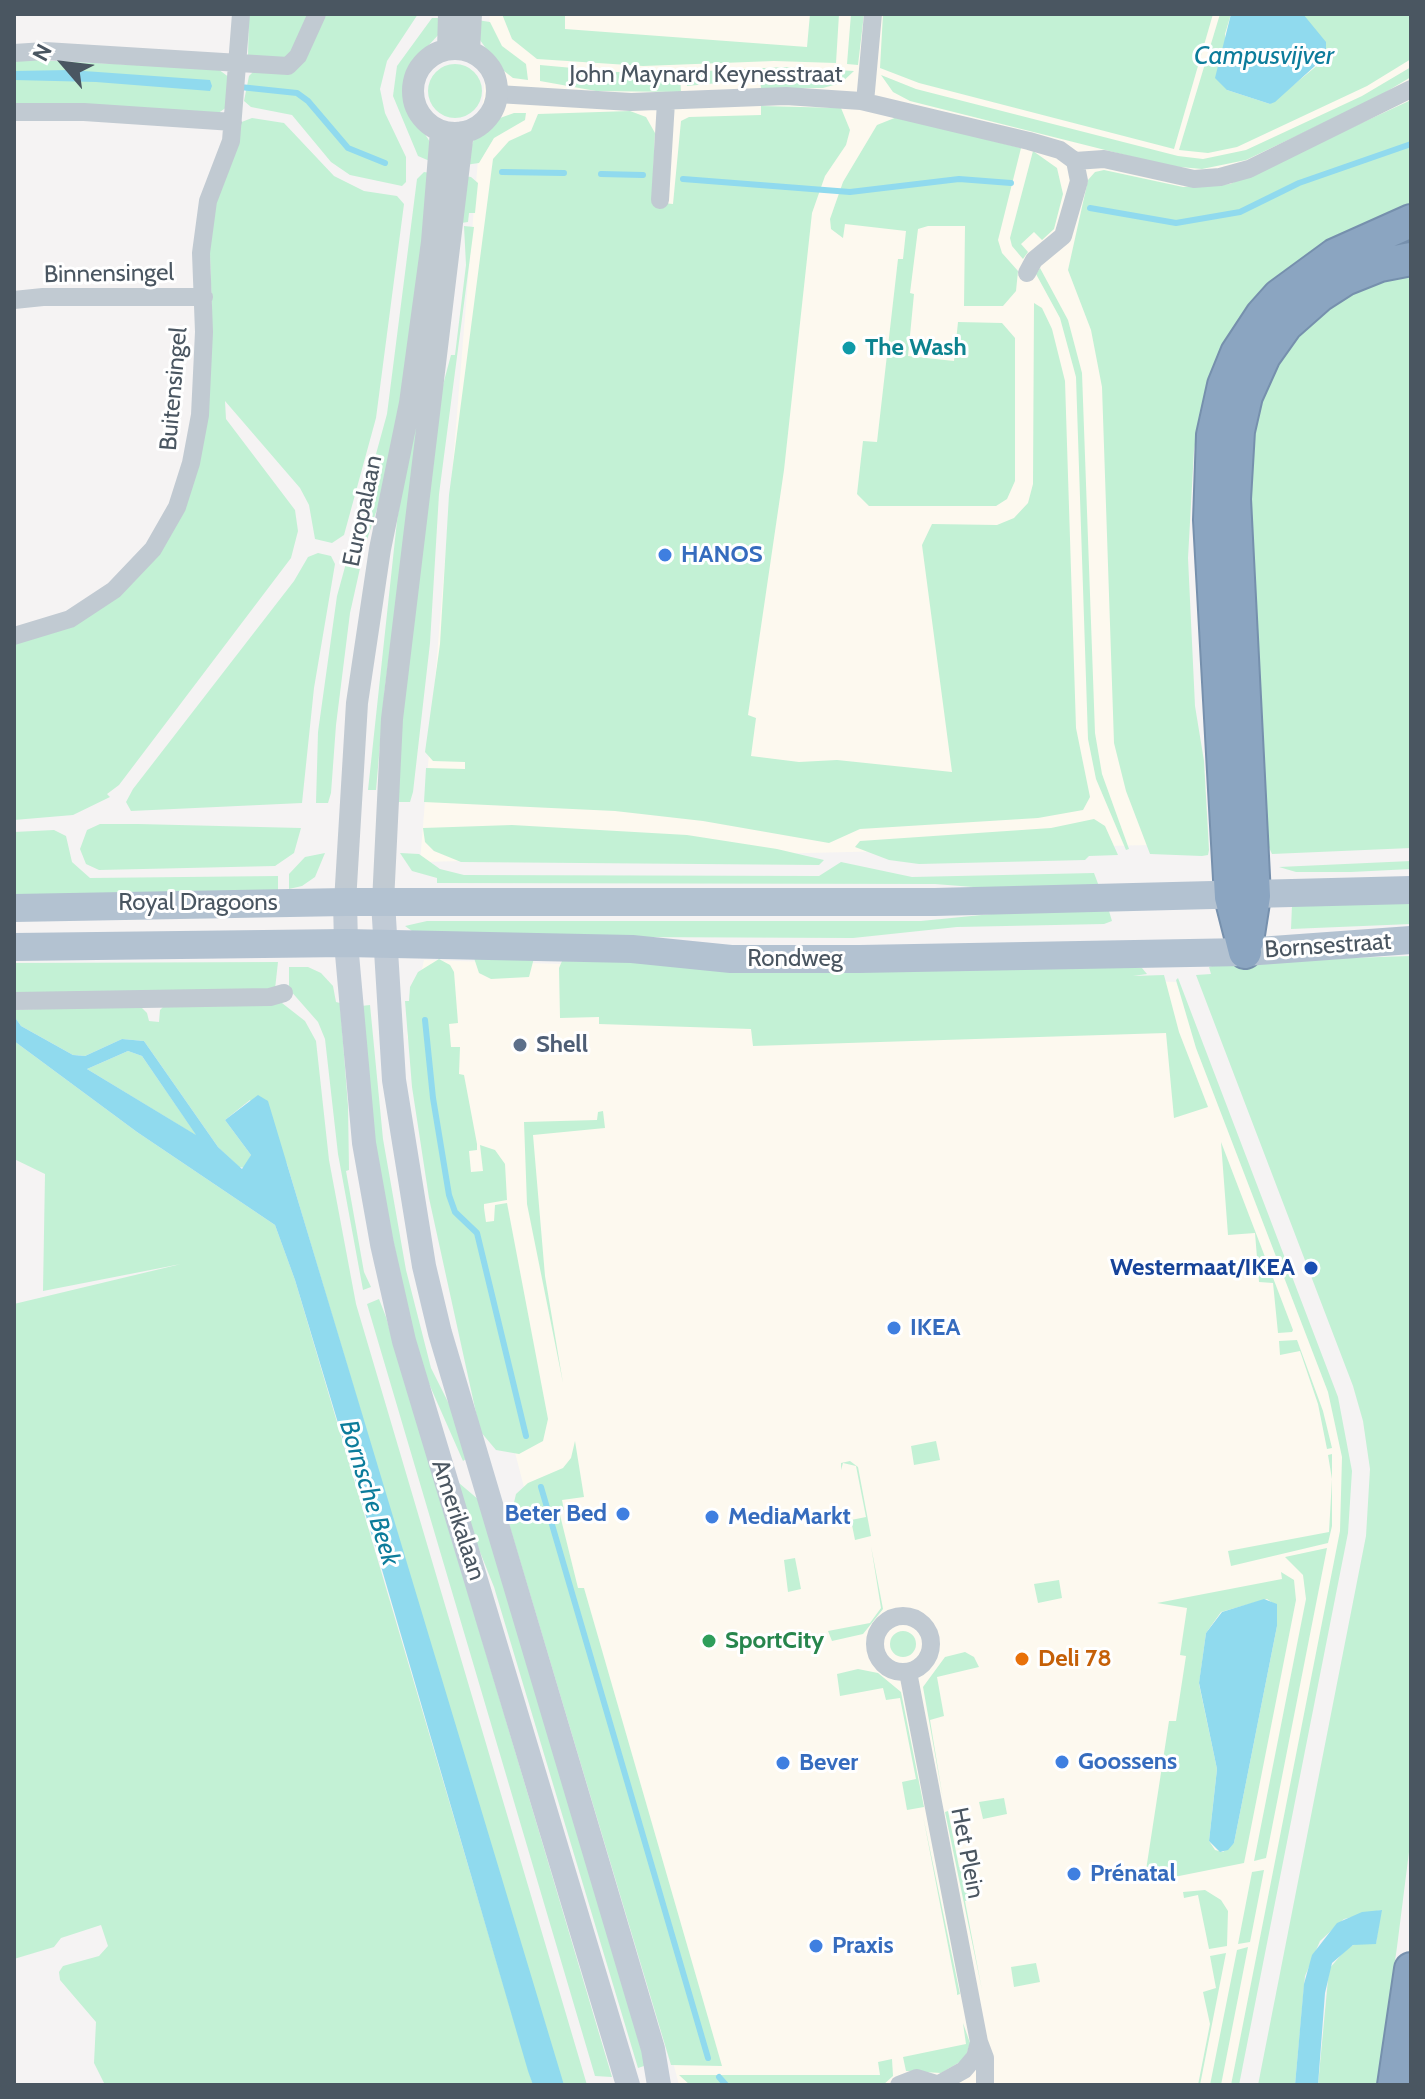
<!DOCTYPE html>
<meta charset="utf-8">
<style>
body{margin:0}
#map{position:relative;width:1425px;height:2099px;overflow:hidden;background:#f5f3f3;font-family:Cabin,sans-serif}
canvas{display:block}
.frame{position:absolute;inset:0;border:16px solid #4a5661;pointer-events:none}
.north{position:absolute;left:24px;top:24px;width:80px;height:80px;-webkit-text-stroke:6px #fff;paint-order:stroke;rotate:298deg;font-size:22px;font-weight:700;line-height:32px;text-align:center;color:#4a5661}
.north::after{content:'';display:block;margin:auto;width:28px;height:36px;background:#4a5661;clip-path:polygon(50% 0,100% 100%,50% 72%,0 100%)}
</style>
<div id="map">
<canvas width="1425" height="2099"></canvas>
<div class="frame"></div>
<div class="north">N</div>
</div>
<script>
const ctx = document.querySelector('canvas').getContext('2d');
ctx.lineJoin = 'round';
function fillPath(path, color) {
  ctx.fillStyle = color;
  ctx.fill(path, 'evenodd');
}
function poly(rows) {
  const path = new Path2D();
  for (const r of rows) {
    if (r.length === 3) {
      path.moveTo(r[0] + r[2], r[1]);
      path.arc(r[0], r[1], r[2], 0, 2 * Math.PI);
      continue;
    }
    path.moveTo(r[0], r[1]);
    for (let i = 2; i < r.length; i += 2) path.lineTo(r[i], r[i + 1]);
  }
  return path;
}
function strokePath(path, color, width, dash) {
  ctx.strokeStyle = color;
  ctx.lineWidth = width;
  ctx.lineCap = dash ? 'butt' : 'round';
  ctx.setLineDash(dash || []);
  ctx.stroke(path);
}
function write(font, color, halo, rows, align = 'center') {
  ctx.font = font + ' Cabin,sans-serif';
  ctx.lineWidth = 6;
  ctx.setLineDash([]);
  ctx.textBaseline = 'middle';
  ctx.strokeStyle = halo;
  ctx.fillStyle = color;
  for (const [text, x, y, turn = 0] of rows) {
    ctx.save();
    ctx.translate(x, y);
    ctx.rotate((+turn || 0) * Math.PI / 180);
    ctx.textAlign = isNaN(turn) ? turn : align;
    if (halo) ctx.strokeText(text, 0, 0);
    ctx.fillText(text, 0, 0);
    ctx.restore();
  }
}
const commercial = poly([
 [490,14,1411,14,1411,191,1323,228,1197,360,1177,464,1193,844,420,862],
 [424,960,1176,982,1315,1339,1344,1444,1347,1526,1233,2085,679,2085,407,1036]
]);
const green = poly([
 [249,14,310,14,298,45,286,58,248,56],
 [324,14,418,14,387,61,380,89,385,113,406,157,406,182,402,186,350,175,331,162,292,115,251,107,244,101,249,76,253,72,282,72],
 [502,14,565,14,565,29,807,47,810,14,839,14,836,63,774,61,643,66,537,59,512,39],
 [851,14,864,14,858,65,847,64],
 [883,14,1213,14,1174,149,919,83,880,68],
 [1220,14,1231,14,1225,34,1227,90,1270,104,1324,60,1303,14,1411,14,1411,59,1367,86,1237,147,1208,153,1179,150],
 [432,18,444,18,440,33,416,59,405,87,410,111,430,142,432,162,418,156,393,96,397,66],
 [477,20,490,22,502,46,526,64,528,80,513,78,499,67,480,40],
 [14,59,218,69,230,78,227,107,217,114,14,105],
 [455,91,27],
 [540,65,617,72,680,72,681,92,596,91,540,81],
 [784,67,854,71,841,83,823,88,761,88,760,79,687,86,686,72],
 [1411,67,1411,77,1374,99,1246,160,1202,169,1169,166,910,101,893,92,881,75,916,89,1178,156,1203,159,1246,150,1362,96],
 [1411,100,1411,206,1325,244,1268,287,1246,310,1222,347,1208,381,1194,450,1188,558,1195,706,1204,761,1209,850,1208,855,1202,856,1150,854,1126,791,1114,743,1102,387,1091,330,1068,270,1088,180,1095,172,1104,170,1183,187,1230,184],
 [761,106,841,108,850,130,846,145,825,176,812,213,784,470,748,715,756,718,751,756,799,762,837,760,952,772,922,545,932,524,997,525,1014,518,1028,503,1033,484,1034,303,1042,308,1052,329,1065,381,1076,728,1090,797,1083,810,1038,818,860,829,829,843,703,821,615,811,424,802,426,768,465,769,465,762,433,761,425,752,440,644,449,495,493,159,509,141,531,131,538,114,630,111,646,117,655,133,652,202,673,204,681,121,689,117,761,115],
 [514,113,526,113,525,120,494,138,479,163,465,165,474,139,500,118],
 [897,117,1021,148,998,240,1002,253,1018,271,1016,291,1003,306,964,306,965,226,928,226,918,229,910,293,914,294,908,356,954,361,958,322,1002,323,1015,338,1015,481,1007,499,996,506,869,506,857,494,863,441,877,442,898,259,903,259,906,231,845,224,843,238,831,229,830,219,843,182,877,125],
 [252,118,284,123,334,176,364,191,397,196,404,204,376,418,344,535,332,543,315,539,309,505,300,488,225,401,226,419,295,510,298,531,291,558,119,785,107,794,110,797,73,815,14,820,14,644,63,629,176,523,212,313,209,226,239,123],
 [1033,151,1057,168,1063,194,1054,229,1042,240,1034,232,1021,244,1028,252,1023,259,1012,246,1010,238],
 [424,172,431,173,392,463,365,546,350,613,336,725,331,793,328,803,316,803,318,732,337,596,387,414,417,179],
 [453,175,385,687,376,790,368,790,397,521],
 [464,176,471,177,478,183,475,213,469,213,468,222,461,223],
 [464,226,474,227,439,494,430,643,413,792,410,802,398,802,402,720,436,411,451,355,455,355,466,265],
 [1040,268,1068,320,1082,373,1095,733,1102,774,1129,849,1126,850,1096,779,1088,739,1076,377,1060,318,1036,274],
 [1411,270,1411,848,1272,854,1266,841,1244,498,1249,432,1274,360,1327,303],
 [318,553,331,556,335,564,314,688,302,803,131,811,126,802,133,789,294,581,308,557],
 [1094,819,1105,826,1118,855,1089,856,1085,860,919,864,889,860,855,847,860,841,1051,828],
 [100,824,138,824,301,828,294,853,275,866,99,870,86,864,80,849,87,830],
 [512,825,687,835,777,849,824,860,819,865,461,862,434,851,425,842,423,828],
 [54,830,66,836,72,862,90,878,278,876,278,893,14,897,14,832],
 [325,853,315,877,302,886,289,889,289,874,305,857],
 [400,853,419,854,440,869,464,875,819,876,841,862,912,877,1094,873,1100,889,1011,890,935,884,437,883,437,878,412,871],
 [1411,861,1411,869,1351,872,1296,872,1279,867],
 [1411,900,1411,924,1291,929,1292,905],
 [1109,911,1112,921,1104,924,957,927,853,938,628,937,412,931,405,926,427,921,921,921,1012,912],
 [1411,956,1411,1836,1397,1947,1377,2085,1318,2085,1329,1969,1347,1948,1358,1943,1376,1943,1381,1910,1344,1919,1320,1941,1305,1976,1295,2085,1258,2085,1366,1536,1370,1469,1363,1421,1353,1386,1196,975,1211,974,1209,967,1215,965,1257,961],
 [474,958,534,958,529,977,491,979,479,973],
 [439,959,450,965,454,972,458,1023,449,1024,451,1047,460,1047,459,1074,464,1075,477,1144,477,1150,469,1151,471,1172,483,1171,480,1145,495,1150,505,1164,507,1200,484,1204,484,1208,486,1222,494,1221,495,1205,507,1203,548,1419,543,1441,519,1454,496,1450,480,1431,429,1198,412,1087,405,1001,409,1001,410,987,418,972],
 [562,961,1142,968,1147,974,1133,976,1164,975,1179,1032,1208,1107,1174,1118,1166,1033,753,1046,751,1029,599,1024,599,1017,560,1018,559,968],
 [278,962,275,989,14,994,14,963],
 [289,967,308,967,321,973,333,986,336,1002,340,1003,348,1106,349,1170,346,1171,364,1272,371,1287,363,1290,338,1154,325,1039,318,1022,289,989],
 [1178,978,1338,1397,1352,1471,1348,1533,1239,2085,1231,2085,1340,1531,1342,1457,1328,1392,1196,1048,1176,980],
 [282,1003,305,1021,316,1041,329,1160,356,1304,587,2085,564,2085,555,2063,287,1164,250,1100,225,1120,251,1155,245,1168,239,1167,218,1147,144,1041,122,1039,85,1056,73,1055,21,1026,14,1016,14,1010,139,1005,147,1013,149,1021,159,1022,160,1010,166,1004],
 [370,1005,383,1139,406,1270,431,1368,452,1410,466,1459,463,1461,419,1361,376,1161,361,1006],
 [14,1041,137,1132,275,1225,295,1280,533,2085,105,2085,94,2063,96,2022,60,1980,59,1972,63,1966,99,1956,108,1946,101,1925,61,1938,54,1947,14,1959,14,1304,181,1264,43,1291,45,1174,14,1159],
 [128,1051,142,1056,197,1136,87,1069],
 [603,1111,605,1128,533,1135,545,1276,563,1383,527,1204,524,1122,597,1120,598,1112],
 [1221,1142,1293,1330,1292,1332,1278,1333,1273,1283,1259,1282,1255,1233,1228,1235],
 [379,1299,386,1317,612,2077,595,2076,367,1304],
 [1297,1340,1323,1411,1332,1448,1327,1449,1318,1404,1300,1351,1280,1355,1279,1341],
 [575,1441,584,1497,562,1500,564,1510,559,1511,578,1588,584,1588,722,2066,671,2065,509,1524,516,1494,528,1483,563,1468,571,1458],
 [936,1441,940,1460,914,1465,911,1446],
 [1332,1454,1332,1526,1328,1543,1231,1566,1228,1551,1329,1532,1332,1479,1328,1455],
 [850,1461,858,1467,871,1536,855,1540,851,1520,866,1517,856,1466,843,1463,841,1470,841,1463],
 [459,1483,479,1500,647,2065,638,2068,494,1587,462,1507],
 [871,1546,883,1609,863,1634,832,1641,828,1631,870,1623,881,1608],
 [1327,1548,1266,1858,1254,1861,1306,1599,1303,1575,1285,1557],
 [795,1558,801,1589,788,1592,784,1560],
 [1281,1572,1294,1580,1296,1600,1244,1863,1144,1883,1169,1721,1176,1721,1186,1656,1180,1655,1187,1608,1157,1603,1282,1579],
 [1267,1599,1277,1606,1277,1626,1234,1843,1223,1852,1215,1850,1209,1841,1217,1769,1199,1684,1206,1633,1221,1612],
 [1059,1580,1062,1598,1038,1603,1034,1584],
 [903,1644,13],
 [965,1652,974,1657,979,1667,937,1677,944,1716,930,1720,943,1799,923,1687,945,1657],
 [858,1669,878,1673,901,1692,924,1807,907,1810,902,1782,916,1779,900,1698,886,1700,883,1688,840,1696,837,1674],
 [1004,1798,1007,1814,983,1819,979,1802],
 [948,1811,959,1867,973,1866,979,1898,965,1901,982,1990,945,1812],
 [923,1816,960,1994,957,1995,957,1992],
 [1264,1870,1250,1942,1238,1944,1252,1872],
 [1205,1890,1221,1900,1228,1911,1227,1946,1209,1949,1198,1895,1184,1898,1183,1892],
 [1248,1947,1221,2085,1210,2085,1237,1950],
 [1226,1953,1200,2085,1198,2085,1210,2024,1203,1992,1216,1988,1210,1956],
 [1036,1963,1040,1982,1014,1987,1011,1967],
 [963,2023,970,2043,965,2059,941,2073,906,2071,903,2057,966,2044],
 [892,2059,893,2076,883,2085,690,2085,679,2075,880,2075,878,2062]
]);
const water = poly([
 [1231,14,1303,14,1326,42,1326,56,1275,102,1270,104,1227,90,1215,78],
 [70,70,210,80,212,86,210,91,96,82,14,80,14,71],
 [14,1016,21,1026,73,1055,85,1056,122,1039,144,1041,218,1147,242,1169,251,1155,225,1120,258,1095,268,1101,564,2085,533,2085,528,2071,378,1556,295,1280,275,1225,137,1132,14,1041],
 [128,1051,142,1056,196,1135,87,1069],
 [1264,1599,1277,1604,1277,1626,1234,1843,1228,1850,1220,1852,1209,1841,1217,1769,1199,1683,1206,1633,1222,1612],
 [1382,1910,1376,1944,1353,1945,1332,1963,1325,1993,1318,2085,1295,2085,1304,1984,1312,1955,1337,1923,1362,1912]
]);
const stream = poly([
 [240,87,297,93,308,101,348,148,385,163],
 [502,172,564,173],
 [601,174,643,175],
 [683,179,850,192,959,179,1011,183],
 [1090,208,1176,223,1240,212,1299,183,1411,144],
 [425,1020,433,1098,449,1195,455,1212,477,1233,526,1436],
 [541,1487,708,2058],
 [719,2077,726,2085]
]);
const minor = poly([
 [14,53,45,51,288,66,298,56,317,14],
 [497,94,631,102,786,96,861,101,1029,141,1060,150,1075,161,1104,159,1194,179,1220,177,1249,169,1411,89],
 [865,102,873,14],
 [14,112,84,112,233,122],
 [660,200,666,102],
 [1027,273,1034,260,1063,236,1079,181,1075,161],
 [14,300,43,297,204,297],
 [14,636,70,619,114,590,153,549,177,507,191,463,200,415,204,332,201,253,208,201,231,141,241,14],
 [14,1001,270,997,284,993],
 [903,1644,28],
 [908,1672,979,2042,985,2058,985,2085],
 [939,2084,964,2070,975,2057,979,2042],
 [899,2085,917,2078,940,2085]
]);
const tertiary = poly([
 [455,91,42],
 [448,49,449,14],
 [469,51,471,14],
 [345,902,357,703,380,549,410,403,432,242,441,131],
 [383,902,392,719,463,132]
]);
const secondary = poly([
 [345,902,346,943,364,1143,382,1244,404,1341,628,2085],
 [383,902,394,1080,424,1266,440,1333,653,2049,659,2085]
]);
const primary = poly([
 [14,908,345,902,935,902,1411,890],
 [14,947,346,943,632,949,731,959,859,959,1245,952,1411,940]
]);
const motorway = poly([
 [1247,941,1254,896,1234,499,1238,431,1246,396,1264,356,1286,325,1320,295,1345,279,1380,265,1411,259],
 [1245,952,1231,897,1210,520,1213,435,1224,385,1237,353,1262,315,1279,296,1335,255,1411,221],
 [1394,2085,1411,1969]
]);
const markers = [
 [849,348,8,"#0f9aa8"],
 [665,555,8,"#3f7fe0"],
 [520,1045,8,"#5c6f8a"],
 [1311,1268,8,"#1a4fb4"],
 [894,1328,8,"#3f7fe0"],
 [623,1514,8,"#3f7fe0"],
 [712,1517,8,"#3f7fe0"],
 [709,1641,8,"#2e9e5b"],
 [1022,1659,8,"#e8710a"],
 [1062,1762,8,"#3f7fe0"],
 [783,1763,8,"#3f7fe0"],
 [1074,1874,8,"#3f7fe0"],
 [816,1946,8,"#3f7fe0"]
];
const streetNames = [
 ["John Maynard Keynesstraat",706,75],
 ["Binnensingel",109,274,-1],
 ["Buitensingel",174,389,-85],
 ["Europalaan",363,511,-78],
 ["Royal Dragoons",198,903],
 ["Bornsestraat",1328,946,-4],
 ["Rondweg",795,959],
 ["Amerikalaan",458,1520,72],
 ["Het Plein",967,1853,79]
];
const cultureNames = [
 ["The Wash",865,348]
];
const shopNames = [
 ["HANOS",681,555],
 ["IKEA",910,1328],
 ["Beter Bed",607,1514,"right"],
 ["MediaMarkt",728,1517],
 ["Goossens",1078,1762],
 ["Bever",799,1763],
 ["Prénatal",1090,1874],
 ["Praxis",832,1946]
];
const serviceNames = [
 ["Shell",536,1045]
];
const transitNames = [
 ["Westermaat/IKEA",1295,1268]
];
const leisureNames = [
 ["SportCity",725,1641]
];
const foodNames = [
 ["Deli 78",1038,1659]
];
const waterNames = [
 ["Campusvijver",1264,56],
 ["Bornsche Beek",369,1493,73]
];
fillPath(commercial, '#fdf9ef');
fillPath(green, '#c3f1d5');
fillPath(water, '#90daee');
strokePath(stream, '#90daee', 6);
strokePath(motorway, '#7690ad', 36);
strokePath(minor, '#c1cad2', 18);
strokePath(tertiary, '#c1cad2', 22);
strokePath(secondary, '#c1cbd6', 24);
strokePath(primary, '#b3c2d1', 28);
strokePath(motorway, '#8ba5c1', 32);
for (const [x, y, r, color] of markers) {
  const dot = new Path2D();
  dot.arc(x, y, r, 0, 2 * Math.PI);
  ctx.fillStyle = color;
  ctx.fill(dot);
  strokePath(dot, '#fff', 3);
}
write('24px', '#4a5661', '#fff', streetNames);
write('bold 24px', '#0d838f', '#fff', cultureNames, 'left');
write('bold 24px', '#366cbe', '#fff', shopNames, 'left');
write('bold 24px', '#4e5e75', '#fff', serviceNames, 'left');
write('bold 24px', '#164399', '#fff', transitNames, 'right');
write('bold 24px', '#27864d', '#fff', leisureNames, 'left');
write('bold 24px', '#c56008', '#fff', foodNames, 'left');
write('italic 26px', '#0c7c9b', '#fff', waterNames);
</script>
